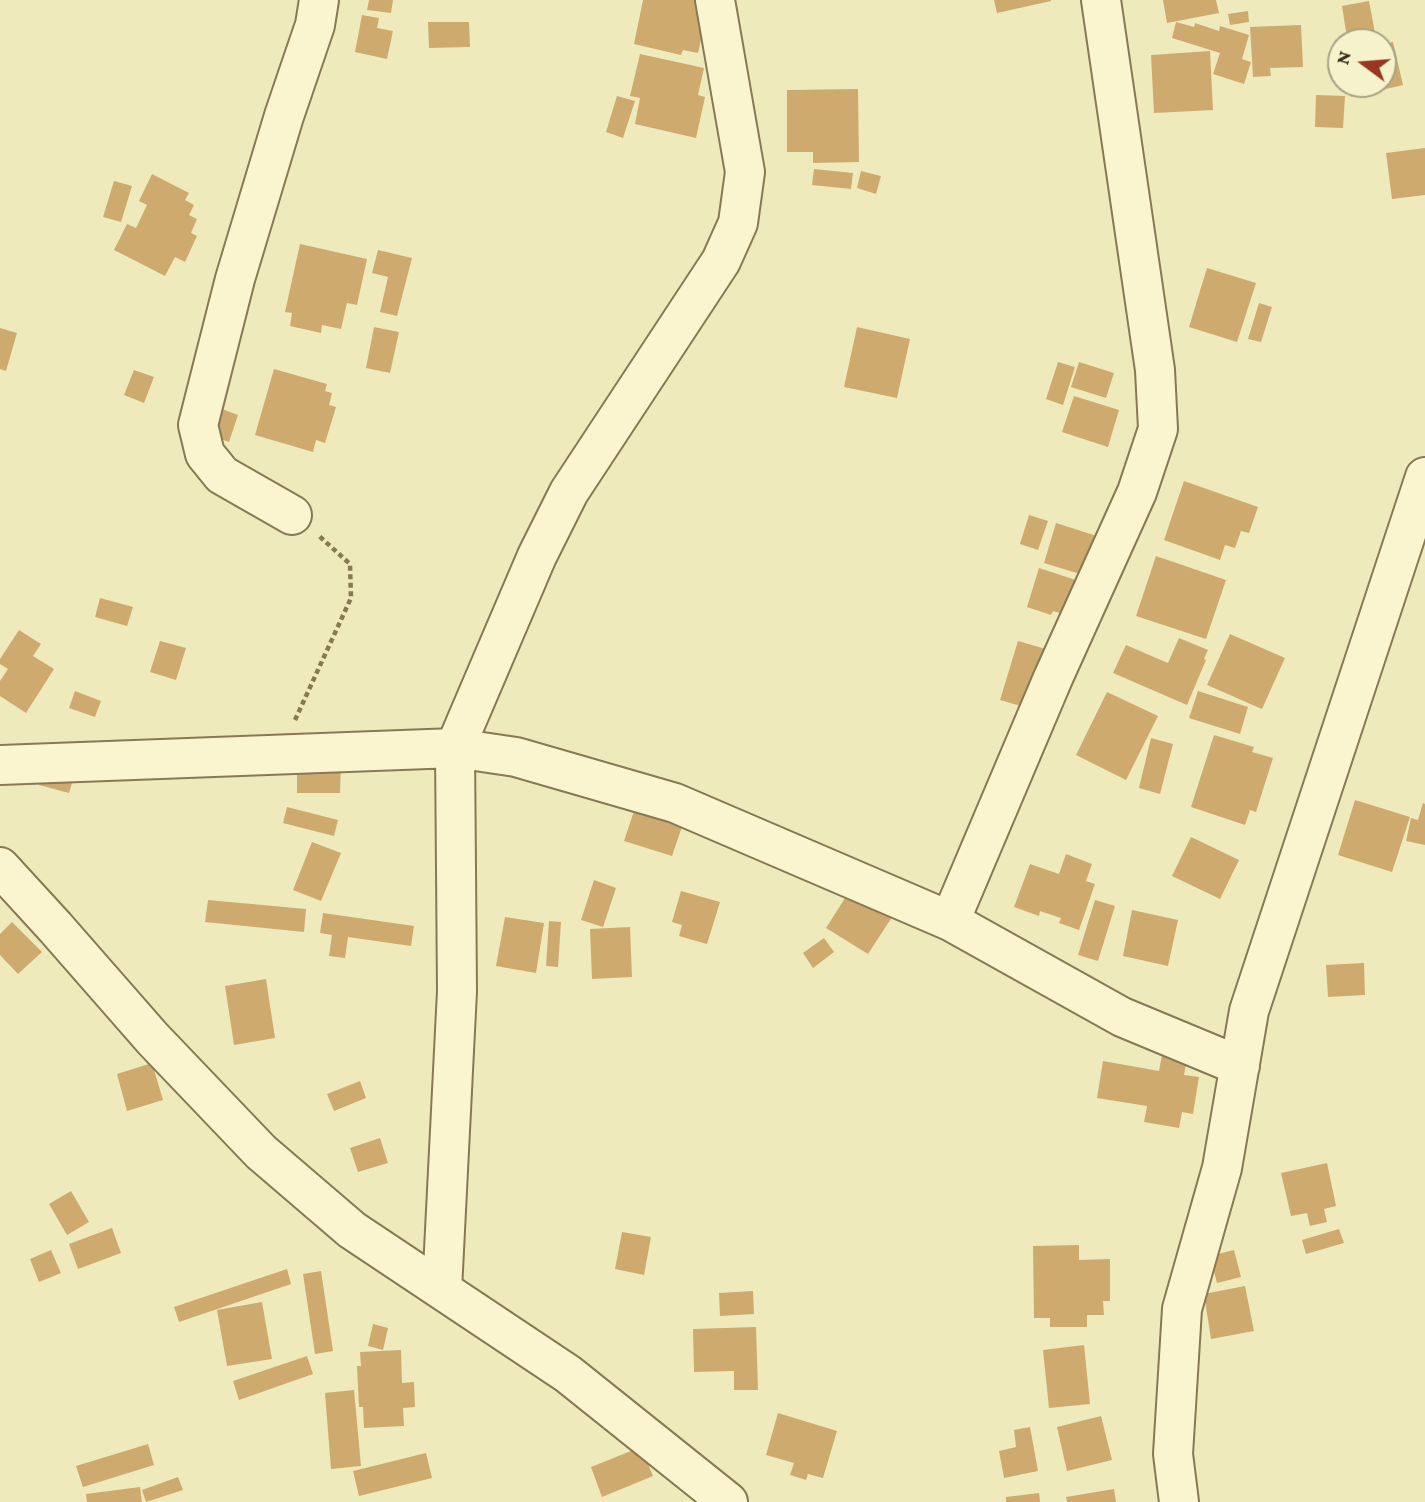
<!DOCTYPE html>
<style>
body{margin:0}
#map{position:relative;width:1425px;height:1502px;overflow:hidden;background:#efeabb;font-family:"Crimson Pro",serif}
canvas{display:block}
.north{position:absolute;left:1327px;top:28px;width:70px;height:70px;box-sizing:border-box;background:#f6f2cb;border:2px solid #a9a384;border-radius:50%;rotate:286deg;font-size:19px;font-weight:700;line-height:28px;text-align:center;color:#352c1a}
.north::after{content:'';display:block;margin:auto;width:24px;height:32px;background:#983822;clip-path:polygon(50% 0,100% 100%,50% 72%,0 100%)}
</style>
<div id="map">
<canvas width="1425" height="1502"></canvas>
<div class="north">N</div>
</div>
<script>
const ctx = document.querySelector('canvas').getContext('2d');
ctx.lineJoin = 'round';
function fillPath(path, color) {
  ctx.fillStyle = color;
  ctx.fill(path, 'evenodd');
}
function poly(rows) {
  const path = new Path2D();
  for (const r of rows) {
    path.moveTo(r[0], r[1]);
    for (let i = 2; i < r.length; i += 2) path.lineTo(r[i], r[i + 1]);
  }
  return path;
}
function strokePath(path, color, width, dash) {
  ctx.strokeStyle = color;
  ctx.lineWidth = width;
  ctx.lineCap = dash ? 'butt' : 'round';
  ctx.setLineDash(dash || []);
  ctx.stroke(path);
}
const building = poly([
 [369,0,393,0,391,13,367,10],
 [643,0,706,0,705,22,698,53,683,50,681,55,634,44],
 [994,0,1051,0,1051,1,997,13],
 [1163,0,1216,0,1219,13,1167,23],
 [1369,1,1375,33,1347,38,1342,6],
 [1248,11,1249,22,1230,25,1228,14],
 [362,15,379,18,377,28,393,31,387,59,355,52],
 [428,22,469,22,470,47,429,48],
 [1176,22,1194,27,1195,23,1219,31,1220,26,1249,35,1242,59,1251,62,1244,84,1213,74,1220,53,1172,38],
 [1301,25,1303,67,1270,68,1271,76,1253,77,1250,27],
 [1393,42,1403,85,1351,97,1348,84,1383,84,1383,44],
 [1210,51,1213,110,1154,113,1151,55],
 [640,54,704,68,698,95,705,97,696,138,635,124,640,98,630,96],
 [858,89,859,162,813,163,813,152,787,152,787,90],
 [1316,95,1345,96,1343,128,1315,127],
 [617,96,635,101,623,138,606,132],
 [1425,148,1425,195,1392,199,1386,153],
 [814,169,853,173,851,189,812,185],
 [861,171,881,176,876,194,857,188],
 [152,174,189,193,185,200,194,205,189,215,197,219,191,233,197,236,185,262,175,257,165,276,114,250,127,224,136,228,147,205,139,201],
 [114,181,132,186,121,222,103,217],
 [300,244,367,259,357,305,347,303,341,329,322,325,321,333,290,326,292,313,285,312],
 [378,250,412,258,397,316,380,312,388,277,372,273],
 [1207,268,1256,283,1237,342,1189,327],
 [1259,303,1272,307,1261,342,1248,339],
 [374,327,399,332,390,373,366,368],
 [857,327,910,339,897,398,844,387],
 [0,328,17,333,6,371,0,369],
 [1058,362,1075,367,1063,405,1046,399],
 [1079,362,1114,373,1106,398,1071,387],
 [274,369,327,384,325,391,332,393,329,405,336,407,325,443,316,440,313,452,255,435],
 [134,370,154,377,144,403,124,395],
 [1074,396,1119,410,1108,447,1062,432],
 [219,408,238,415,229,442,209,435],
 [1184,481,1258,507,1249,533,1241,531,1235,548,1225,545,1220,560,1164,540],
 [1029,515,1048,521,1038,550,1020,544],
 [1056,523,1106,539,1093,578,1044,563],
 [1156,556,1226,580,1206,639,1136,616],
 [1039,568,1085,583,1074,617,1053,611,1051,615,1027,607],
 [100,598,133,607,127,626,95,617],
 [19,630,41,644,33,656,54,669,26,713,0,696,0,681,8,669,0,664,0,659],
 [1230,634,1285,658,1262,709,1207,685],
 [1179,638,1208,650,1204,659,1206,660,1187,705,1113,673,1126,645,1168,663],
 [160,641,186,648,176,680,150,672],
 [1018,641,1056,652,1031,709,1000,700],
 [75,691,101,701,95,717,69,708],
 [1198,691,1248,707,1240,734,1189,718],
 [1107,692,1158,716,1126,780,1076,755],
 [1214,735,1254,747,1252,752,1273,758,1256,812,1250,810,1245,825,1191,807],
 [1151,738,1173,744,1160,794,1139,788],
 [297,761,341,762,340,793,297,793],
 [44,767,74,776,69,793,39,785],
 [1355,800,1410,817,1392,872,1338,855],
 [637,802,685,818,672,856,624,841],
 [1423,803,1425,804,1425,845,1406,841,1411,818,1418,820],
 [287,807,338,820,334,836,283,823],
 [1191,837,1239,860,1220,899,1172,876],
 [312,842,341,853,321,901,293,890],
 [1066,854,1092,864,1086,881,1095,884,1079,930,1059,923,1061,918,1040,911,1039,916,1014,907,1030,864,1059,874],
 [594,880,616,888,603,927,581,920],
 [854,884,896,911,868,954,826,928],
 [681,891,720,902,707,944,679,936,682,925,672,922],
 [208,900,306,909,304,932,205,922],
 [1095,900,1115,906,1098,961,1078,955],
 [1132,910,1178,920,1168,966,1123,956],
 [323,913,414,926,411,946,348,937,345,958,329,956,332,935,320,933],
 [505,917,544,923,536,973,496,966],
 [549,921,561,922,558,967,546,966],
 [12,922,42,952,18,974,0,955,0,934],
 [630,927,632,977,592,979,590,929],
 [824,938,834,952,813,968,803,953],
 [1364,963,1365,995,1328,997,1326,965],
 [266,979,275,1038,234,1045,225,986],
 [1164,1044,1189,1048,1184,1075,1199,1077,1193,1114,1182,1112,1179,1128,1144,1122,1147,1106,1097,1098,1103,1061,1159,1071],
 [152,1063,163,1100,127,1111,117,1074],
 [360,1081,366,1098,334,1111,327,1094],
 [380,1138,388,1163,358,1172,350,1148],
 [1327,1163,1336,1206,1324,1209,1327,1222,1310,1226,1307,1213,1291,1216,1281,1173],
 [71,1191,89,1222,67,1235,49,1204],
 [112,1228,121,1253,78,1269,69,1244],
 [1339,1229,1344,1243,1306,1254,1302,1240],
 [622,1232,651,1237,644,1275,615,1269],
 [1079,1245,1079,1260,1110,1259,1110,1301,1103,1301,1104,1315,1087,1315,1087,1327,1050,1327,1050,1318,1034,1318,1033,1246],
 [51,1250,61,1273,39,1282,30,1259],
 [1234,1250,1241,1277,1217,1283,1210,1256],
 [287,1269,291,1284,179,1322,174,1307],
 [321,1271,333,1351,315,1354,303,1274],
 [1245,1286,1254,1331,1211,1339,1204,1294],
 [753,1291,754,1314,720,1316,719,1293],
 [262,1302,272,1359,227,1366,217,1310],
 [373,1324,388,1328,383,1350,368,1346],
 [756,1327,758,1390,734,1390,734,1371,694,1372,693,1329],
 [1084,1345,1090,1404,1049,1408,1043,1350],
 [401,1350,402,1383,414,1382,415,1407,403,1408,404,1426,364,1428,363,1407,359,1407,357,1366,361,1366,360,1352],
 [307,1356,313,1374,239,1400,233,1381],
 [354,1390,361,1466,331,1469,325,1393],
 [778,1413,837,1431,823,1478,808,1474,806,1480,790,1475,794,1463,766,1455],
 [1101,1416,1112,1460,1067,1471,1057,1427],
 [1030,1427,1038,1471,1004,1478,999,1451,1016,1447,1014,1430],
 [148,1444,154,1465,83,1487,76,1466],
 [641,1447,653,1476,602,1497,591,1467],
 [426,1453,432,1478,359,1496,353,1471],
 [178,1477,183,1490,146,1502,142,1490],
 [140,1487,142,1502,87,1502,86,1494],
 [1114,1489,1116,1502,1067,1502,1066,1497],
 [1039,1493,1040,1502,1006,1502,1006,1497]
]);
const path = poly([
 [295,720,351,598,350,564,318,535]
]);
const minor = poly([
 [292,515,222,475,205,454,198,425,235,279,284,116,315,25,319,0],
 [0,765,455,748,516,757,675,803,950,921,1122,1017,1240,1066],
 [0,867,55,927,153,1039,261,1152,352,1230,568,1374,728,1502],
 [950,921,1053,678,1137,492,1158,429,1155,370,1101,0],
 [442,1290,457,991,455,748,537,556,569,492,721,261,738,223,745,172,715,0],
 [1179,1502,1173,1454,1182,1309,1222,1168,1249,1011,1425,477]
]);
fillPath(building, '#cfaa6f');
strokePath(minor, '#867954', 42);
strokePath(path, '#867954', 4.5, [5, 3.5]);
strokePath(minor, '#faf5ce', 38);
</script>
